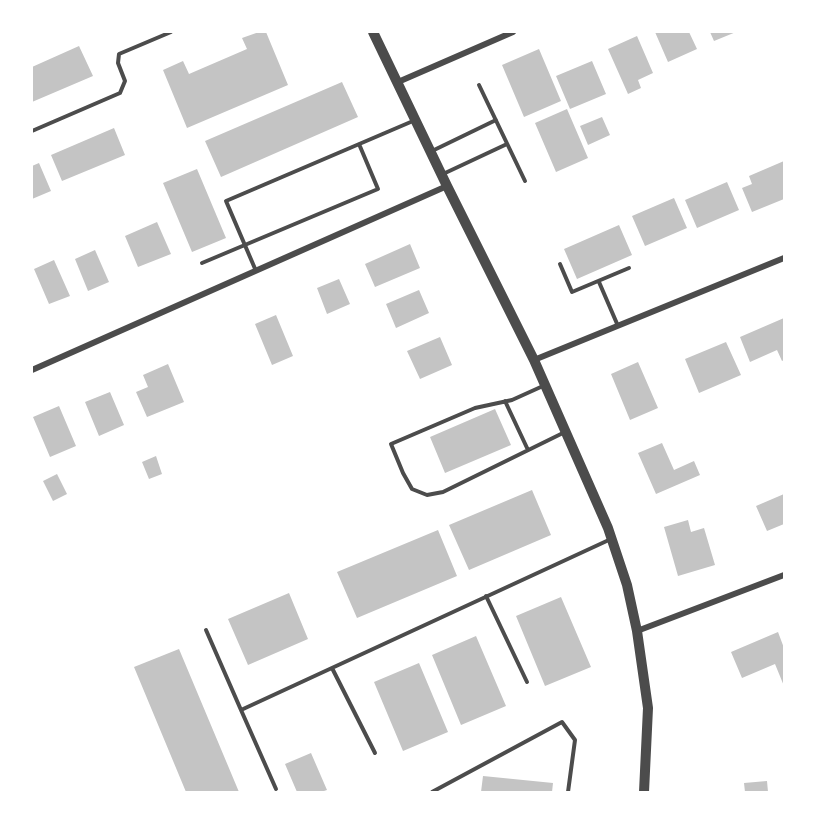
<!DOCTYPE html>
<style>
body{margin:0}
#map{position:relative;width:816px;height:824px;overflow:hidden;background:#fff;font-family:"Golos Text",sans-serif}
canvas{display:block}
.frame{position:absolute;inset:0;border:33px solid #fff;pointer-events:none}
</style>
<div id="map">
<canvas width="816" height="824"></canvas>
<div class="frame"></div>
</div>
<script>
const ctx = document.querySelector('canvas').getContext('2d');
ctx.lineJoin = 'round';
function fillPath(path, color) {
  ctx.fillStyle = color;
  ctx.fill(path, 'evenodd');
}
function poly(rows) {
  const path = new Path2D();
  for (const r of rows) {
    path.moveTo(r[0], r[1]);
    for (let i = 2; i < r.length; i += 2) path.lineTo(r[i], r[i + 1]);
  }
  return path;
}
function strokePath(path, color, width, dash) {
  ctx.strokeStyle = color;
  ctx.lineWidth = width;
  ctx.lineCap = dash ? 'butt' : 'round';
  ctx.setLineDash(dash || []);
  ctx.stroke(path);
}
const building = poly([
 [259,32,266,32,288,85,187,128,163,70,183,61,189,74,247,49,242,38],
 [655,32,689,32,697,49,668,62],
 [710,32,736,32,714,41],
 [637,36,653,73,638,80,641,88,628,94,608,49],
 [79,46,93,76,32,102,32,67],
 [539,49,561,101,524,117,502,65],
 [592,61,606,94,570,109,556,76],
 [342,82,358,117,221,177,205,141],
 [567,109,588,158,556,172,535,123],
 [602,117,610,135,588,145,580,126],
 [114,128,125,155,62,181,51,155],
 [784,161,784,199,752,212,742,188,752,184,749,176],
 [39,163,51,191,32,199,32,166],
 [197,169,226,238,192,252,163,183],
 [727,182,739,210,697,228,685,200],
 [674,198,687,228,645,246,632,216],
 [157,222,171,254,138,267,125,236],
 [619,225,632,255,577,279,564,249],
 [410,244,420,268,375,287,365,264],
 [95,250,109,282,88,291,75,259],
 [54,260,70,296,49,304,34,269],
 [339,279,350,304,327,314,317,288],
 [419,290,429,313,396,328,386,304],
 [276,315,293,356,272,365,255,324],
 [784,318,784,360,782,361,777,350,750,362,740,337],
 [440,337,452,365,420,379,407,351],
 [726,342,741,375,699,393,685,359],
 [638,362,658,408,630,420,611,374],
 [168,364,184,402,147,417,136,392,148,387,143,375],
 [110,392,124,425,99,436,85,402],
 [59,406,76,446,50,457,33,417],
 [495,409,511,445,445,473,430,437],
 [662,443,674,470,694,461,700,475,656,494,638,453],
 [156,456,162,474,149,479,142,462],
 [57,474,67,494,53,501,43,481],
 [532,490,551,535,469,570,449,525],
 [784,494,784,524,767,531,756,506],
 [688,520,691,532,704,528,715,565,678,576,664,527],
 [438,530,457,576,357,618,337,572],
 [289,593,308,639,248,665,228,619],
 [561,597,591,667,545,686,516,616],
 [778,632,784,648,784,686,775,664,742,678,731,652],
 [476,636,506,706,461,725,432,655],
 [179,649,239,792,186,792,134,667],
 [419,663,448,732,403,751,374,682],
 [311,753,327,790,321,792,297,792,285,764],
 [483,776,553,783,552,792,481,792],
 [767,781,768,792,745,792,744,783]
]);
const service = poly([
 [479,85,525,181],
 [32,131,120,93,125,81,118,63,119,54,171,32],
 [432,151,496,120],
 [443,174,507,144],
 [202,263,378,189,359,144],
 [560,264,572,292,629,268],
 [256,271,226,201,413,121],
 [599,282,618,326],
 [543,386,512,400,475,408,391,444,403,473,412,489,427,495,443,492,565,432],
 [505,401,528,450],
 [486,596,527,682],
 [206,630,241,710],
 [332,668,375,753],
 [276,789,241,710,611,539],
 [432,792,562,722,575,740,568,792]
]);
const minor = poly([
 [398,82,513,32],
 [534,360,784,258],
 [32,370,447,186],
 [637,631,784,575]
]);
const tertiary = poly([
 [373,32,447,186,534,360,608,528,627,585,637,631,648,708,644,792]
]);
fillPath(building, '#c4c4c4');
strokePath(service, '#4c4c4c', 4);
strokePath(minor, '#4c4c4c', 6);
strokePath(tertiary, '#4c4c4c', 10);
</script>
